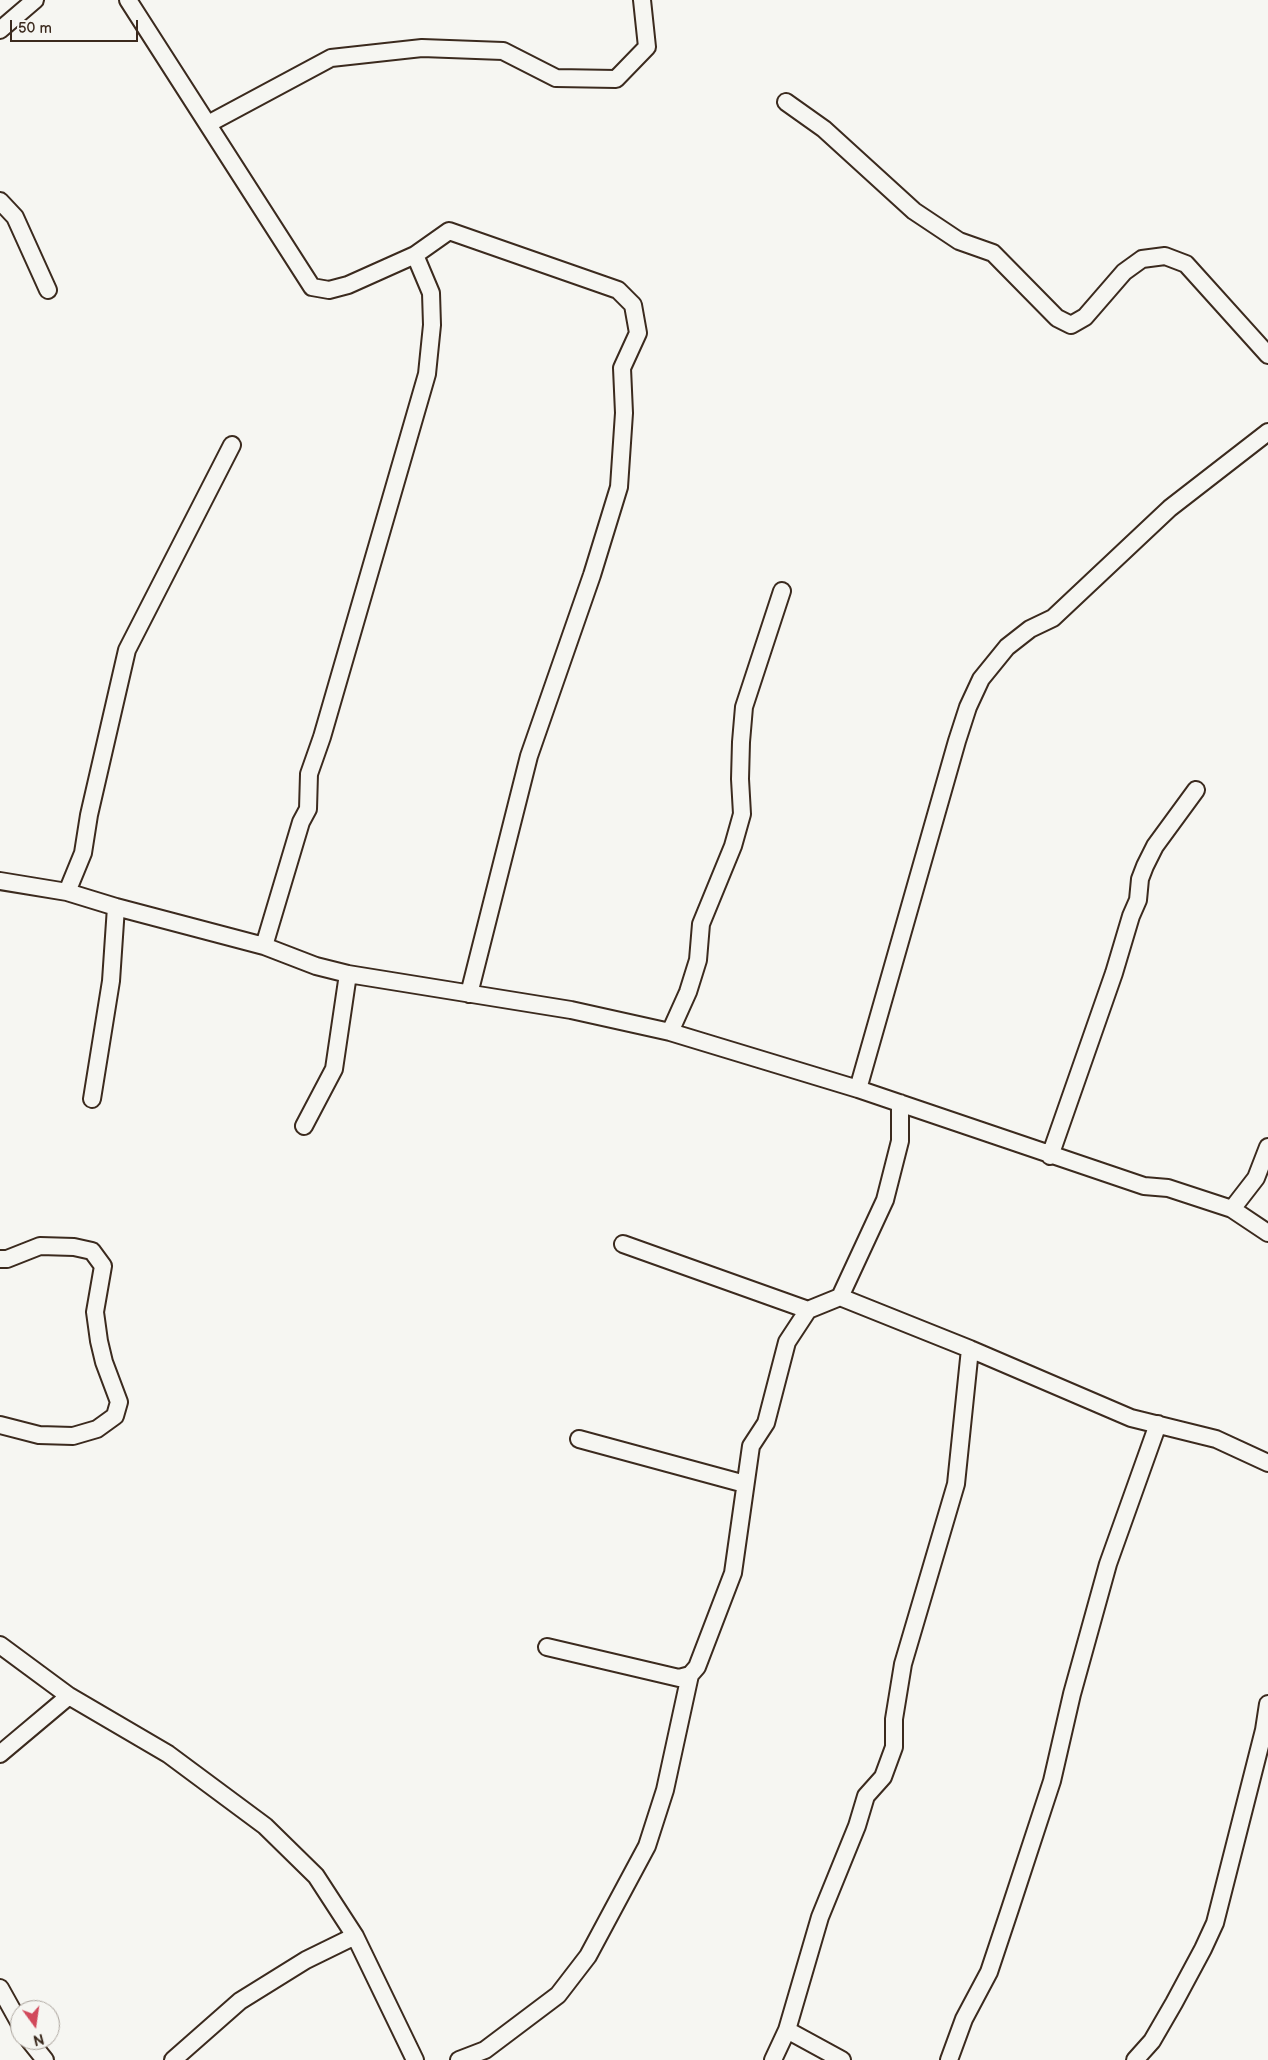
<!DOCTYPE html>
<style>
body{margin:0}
#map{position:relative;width:1268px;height:2060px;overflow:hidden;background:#f6f6f2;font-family:"Balsamiq Sans",sans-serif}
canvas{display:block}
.north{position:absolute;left:10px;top:2000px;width:50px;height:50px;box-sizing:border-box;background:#f6f6f2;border:1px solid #aba49d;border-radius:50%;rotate:166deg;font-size:14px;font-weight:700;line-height:20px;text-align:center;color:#3b2a1e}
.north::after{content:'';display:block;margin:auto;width:18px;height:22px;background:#d1495b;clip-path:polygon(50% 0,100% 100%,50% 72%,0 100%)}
.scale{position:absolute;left:10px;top:20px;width:128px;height:22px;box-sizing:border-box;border:2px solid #3b2a1e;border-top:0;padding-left:6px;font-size:15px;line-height:18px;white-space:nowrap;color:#3b2a1e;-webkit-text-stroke:4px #f6f6f2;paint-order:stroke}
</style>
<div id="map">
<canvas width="1268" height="2060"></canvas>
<div class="north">N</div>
<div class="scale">50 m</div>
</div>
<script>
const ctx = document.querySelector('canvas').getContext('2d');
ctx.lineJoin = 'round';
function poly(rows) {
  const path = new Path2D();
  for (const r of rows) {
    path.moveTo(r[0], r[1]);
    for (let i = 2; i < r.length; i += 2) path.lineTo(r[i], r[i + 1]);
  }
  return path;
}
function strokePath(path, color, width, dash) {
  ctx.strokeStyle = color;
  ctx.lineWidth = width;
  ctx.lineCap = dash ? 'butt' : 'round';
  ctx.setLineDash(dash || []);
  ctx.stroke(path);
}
const street = poly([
 [128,0,312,287,329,290,348,285,415,255,449,231,618,290,633,305,638,333,622,368,624,413,619,487,592,575,529,756,469,994],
 [0,30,35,0],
 [786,102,824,129,914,211,959,241,993,253,1057,318,1071,325,1085,317,1124,272,1142,259,1165,256,1186,264,1268,355],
 [208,124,331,58,422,48,503,51,556,78,616,79,647,47,642,0],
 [0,201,15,217,48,290],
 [0,881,67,892,116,907,264,946,316,966,348,974,571,1010,670,1032,858,1089,1144,1186,1168,1188,1232,1209,1268,1233],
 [67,892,83,853,89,815,127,650,232,445],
 [264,946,301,822,308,809,309,774,322,737,427,374,432,325,431,293,415,255],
 [670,1032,688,992,698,960,701,924,733,846,742,814,740,779,741,742,744,707,782,591],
 [858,1089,957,741,968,707,981,679,1007,647,1030,629,1053,618,1170,508,1268,432],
 [92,1099,111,981,116,907],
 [304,1126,334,1069,348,974],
 [1050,1156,1114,973,1131,916,1138,900,1140,879,1145,866,1155,846,1196,790],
 [1232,1209,1256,1178,1268,1147],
 [623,1244,808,1310],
 [0,1259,7,1259,40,1246,74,1247,92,1251,103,1266,95,1312,99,1341,104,1362,119,1402,115,1416,97,1429,73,1436,39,1435,0,1425],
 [840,1297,970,1349,1131,1418,1216,1439,1268,1463],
 [579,1439,745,1484],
 [0,1645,69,1696,168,1754,265,1826,316,1876,355,1936,415,2060],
 [547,1647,679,1678,690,1675,697,1667,733,1573,751,1446,766,1423,787,1342,808,1310,840,1297,885,1200,900,1141,900,1103],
 [0,1754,69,1696],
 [0,1988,20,2024],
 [787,2030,842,2060],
 [29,2040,45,2060],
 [173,2060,240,2001,306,1960,355,1936],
 [459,2060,485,2050,558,1995,588,1956,647,1846,665,1790,690,1675],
 [773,2060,787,2030,820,1917,857,1826,866,1796,883,1777,894,1747,894,1719,903,1664,956,1484,970,1349],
 [949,2060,964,2019,989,1972,1010,1909,1052,1781,1072,1694,1108,1564,1158,1424],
 [1135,2060,1152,2041,1174,2003,1203,1949,1215,1923,1264,1730,1268,1704]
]);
strokePath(street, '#3b2a1e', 20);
strokePath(street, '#f6f6f2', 16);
</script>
